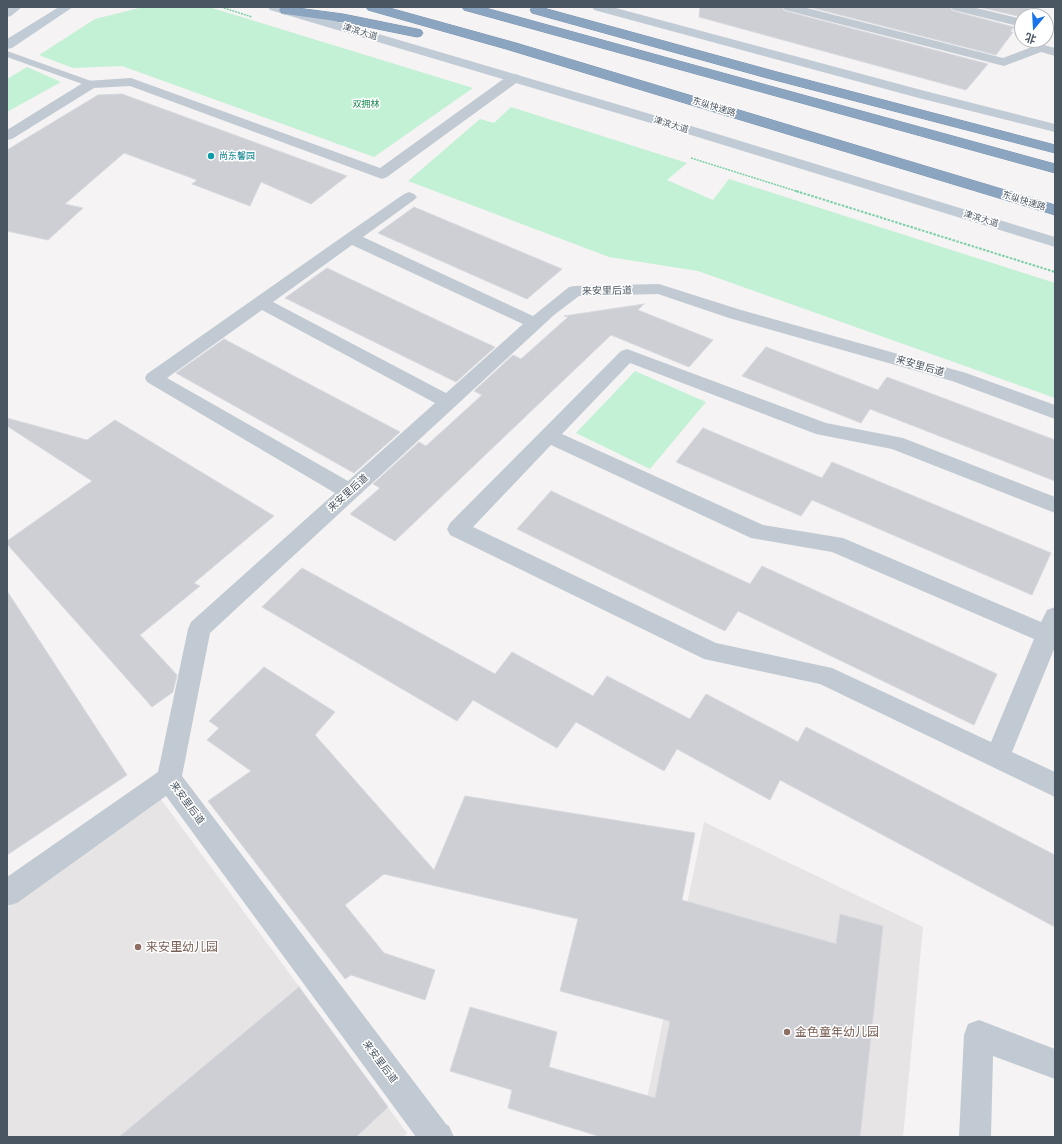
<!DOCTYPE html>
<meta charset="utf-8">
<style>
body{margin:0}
#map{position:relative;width:1062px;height:1144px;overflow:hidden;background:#f5f3f3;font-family:Mulish,"Noto Sans SC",sans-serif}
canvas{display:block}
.frame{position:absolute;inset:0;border:8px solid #4a5661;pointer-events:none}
.north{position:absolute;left:1014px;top:8px;width:40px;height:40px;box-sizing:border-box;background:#fff;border:1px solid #b7bbc0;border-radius:50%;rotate:198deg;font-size:11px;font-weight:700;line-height:16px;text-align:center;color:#4a5661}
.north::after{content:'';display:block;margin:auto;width:14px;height:18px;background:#1a73e8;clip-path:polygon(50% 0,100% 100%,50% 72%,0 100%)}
</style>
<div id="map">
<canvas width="1062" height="1144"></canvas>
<div class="frame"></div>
<div class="north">北</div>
</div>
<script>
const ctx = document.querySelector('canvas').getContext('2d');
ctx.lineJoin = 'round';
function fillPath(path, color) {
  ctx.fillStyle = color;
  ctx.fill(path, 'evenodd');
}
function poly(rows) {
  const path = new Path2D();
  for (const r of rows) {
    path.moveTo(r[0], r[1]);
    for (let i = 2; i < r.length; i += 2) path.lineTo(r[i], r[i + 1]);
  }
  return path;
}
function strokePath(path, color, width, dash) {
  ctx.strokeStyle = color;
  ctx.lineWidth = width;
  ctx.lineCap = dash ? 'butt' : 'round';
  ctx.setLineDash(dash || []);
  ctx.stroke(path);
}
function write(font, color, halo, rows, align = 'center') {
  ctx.font = font + ' Mulish,"Noto Sans SC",sans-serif';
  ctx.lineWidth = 3;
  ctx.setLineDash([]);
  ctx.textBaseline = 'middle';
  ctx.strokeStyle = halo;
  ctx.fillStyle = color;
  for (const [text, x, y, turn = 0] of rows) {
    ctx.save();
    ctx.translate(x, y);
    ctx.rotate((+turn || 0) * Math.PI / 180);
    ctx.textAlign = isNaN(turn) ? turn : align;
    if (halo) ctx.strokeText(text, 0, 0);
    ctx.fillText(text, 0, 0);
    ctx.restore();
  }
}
const education = poly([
 [160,798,407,1133,403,1137,7,1137,7,908],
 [704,822,923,927,903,1137,639,1137]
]);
const green = poly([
 [143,7,209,7,473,88,374,157,122,66,73,68,39,55,95,19],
 [27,67,61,82,7,112,7,79],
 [511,107,687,163,667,180,713,200,729,179,1055,283,1055,398,698,271,609,257,408,181,480,119,494,123],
 [635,371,706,402,650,469,576,433]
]);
const building = poly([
 [700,7,782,7,785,11,988,64,966,90,699,17,700,7],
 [809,7,950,7,953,11,1014,27,1010,32,1013,32,996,55,809,7],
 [978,7,1030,7,1022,17,978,7],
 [122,94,347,176,311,204,261,182,250,206,192,184,197,180,124,153,65,204,83,208,48,240,7,231,7,150,98,95,122,94],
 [414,207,562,269,527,299,378,233,414,207],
 [327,268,460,331,495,347,456,382,285,298,327,268],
 [644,304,638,310,713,340,689,367,611,335,395,541,350,514,380,488,373,484,419,442,426,446,482,395,474,391,513,355,521,359,568,317,564,316,644,304],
 [224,339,400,432,354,473,176,373,224,339],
 [766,347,878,390,887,377,1055,440,1055,481,870,409,861,423,742,376,766,347],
 [7,418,87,440,115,420,274,516,194,583,200,586,140,635,177,675,173,692,152,707,7,544,7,541,92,481,7,426,7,418],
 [703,428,822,478,832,462,1051,553,1032,595,812,500,801,516,676,462,703,428],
 [551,491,750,584,762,566,997,674,974,725,738,611,725,631,517,529,551,491],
 [302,568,495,674,512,652,593,696,607,676,690,719,706,694,798,742,806,727,1055,855,1055,927,780,780,770,800,677,749,664,771,576,722,557,748,473,700,457,721,262,607,302,568],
 [7,591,127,775,7,855,7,591],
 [264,667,335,712,315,735,434,870,465,796,695,833,682,900,836,944,840,914,883,926,860,1137,601,1137,508,1108,512,1090,450,1071,470,1007,557,1032,549,1067,655,1098,670,1021,560,991,578,919,384,874,345,905,384,953,435,970,425,1000,351,975,345,979,208,801,251,771,207,740,219,728,209,721,264,667],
 [299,987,388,1107,356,1137,119,1137,299,987]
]);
const pathFar1 = poly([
 [221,7,252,17],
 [691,158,799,192]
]);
const path = poly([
 [796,191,1055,272]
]);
const lane = poly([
 [7,51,94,82,96,84,94,86,88,86,7,57,7,51]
]);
const street = poly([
 [783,7,803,7,1003,58,1040,44,1055,48,1055,56,1041,52,1004,66,785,10,783,7],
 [951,7,972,7,1022,19,1022,27,953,10,951,7],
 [514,74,519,75,521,78,519,81,387,177,382,179,130,86,94,88,12,139,7,140,7,130,86,81,131,78,380,168,509,75,514,74],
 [409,192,414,194,417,197,414,200,363,237,533,316,569,287,575,286,659,284,741,310,966,373,1055,405,1055,419,952,381,729,318,658,294,579,296,554,315,210,633,182,776,446,1124,449,1126,454,1137,416,1137,166,796,17,903,7,906,7,877,158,772,188,629,191,622,335,493,147,382,145,378,147,374,345,235,404,194,409,192],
 [352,245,523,324,446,393,273,302,352,245],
 [262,310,435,403,348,481,167,378,262,310],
 [627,349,826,423,903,438,1055,497,1055,513,892,449,816,434,630,363,562,434,763,525,843,538,1041,622,1047,610,1055,607,1055,647,1012,752,1055,772,1055,797,820,684,704,659,450,535,447,529,450,523,621,351,627,349],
 [551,445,751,538,832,552,1034,639,991,742,832,668,716,643,473,527,551,445],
 [979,1020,1055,1049,1055,1079,993,1056,991,1137,959,1137,964,1035,968,1024,979,1020]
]);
const secondary = poly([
 [22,7,11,16,7,17,8,7,22,7],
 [59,7,73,7,12,48,7,49,7,39,59,7],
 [268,7,287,7,701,129,1055,237,1055,247,691,135,270,10,268,7],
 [592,7,612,7,925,91,1055,124,1055,132,915,97,594,10,592,7]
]);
const highway = poly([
 [281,7,290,7,343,14,417,29,421,30,423,33,421,36,417,37,343,22,285,14,281,13,279,10,281,7],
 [366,7,386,7,516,43,1055,205,1055,215,506,49,368,10,366,7],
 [462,7,482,7,1055,164,1055,173,464,10,462,7],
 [532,7,540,7,777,72,1055,145,1055,153,767,78,532,13,530,10,532,7]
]);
const markers = [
 [211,156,4,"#0f9aa8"],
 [138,947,4,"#8d6e63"],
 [787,1032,4,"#8d6e63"]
];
const farStreetnames = [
 ["津滨大道",360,32,17],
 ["东纵快速路",714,107,17],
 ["津滨大道",671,125,17],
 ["东纵快速路",1024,201,17],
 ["津滨大道",981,219,17]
];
const farParknames = [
 ["双拥林",366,104]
];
const farCulturenames = [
 ["尚东馨园",219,156]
];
const streetNames = [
 ["来安里后道",607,291,-1],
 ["来安里后道",920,366,16],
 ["来安里后道",348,493,-42],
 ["来安里后道",187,803,54],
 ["来安里后道",380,1062,53]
];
const nearEducationnames = [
 ["来安里幼儿园",146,947],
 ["金色童年幼儿园",795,1032]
];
fillPath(education, '#e6e4e5');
fillPath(green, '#c3f1d5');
fillPath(building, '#cdcfd5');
strokePath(building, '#d7d9de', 1);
strokePath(highway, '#7690ad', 1);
strokePath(pathFar1, '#7ad0a6', 1.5, [2, 1]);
strokePath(path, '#7ad0a6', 2, [2.5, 1.5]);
fillPath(lane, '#c1cad2');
fillPath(street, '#c1cad2');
fillPath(secondary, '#c1cbd6');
fillPath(highway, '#8ba5c1');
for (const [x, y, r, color] of markers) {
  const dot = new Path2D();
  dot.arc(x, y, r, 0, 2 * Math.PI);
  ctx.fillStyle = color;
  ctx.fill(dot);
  strokePath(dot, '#fff', 1.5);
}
write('9px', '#4a5661', '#fff', farStreetnames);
write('9px', '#17864f', '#fff', farParknames);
write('9px', '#0d838f', '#fff', farCulturenames, 'left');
write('10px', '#4a5661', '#fff', streetNames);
write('12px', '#785e54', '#fff', nearEducationnames, 'left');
</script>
